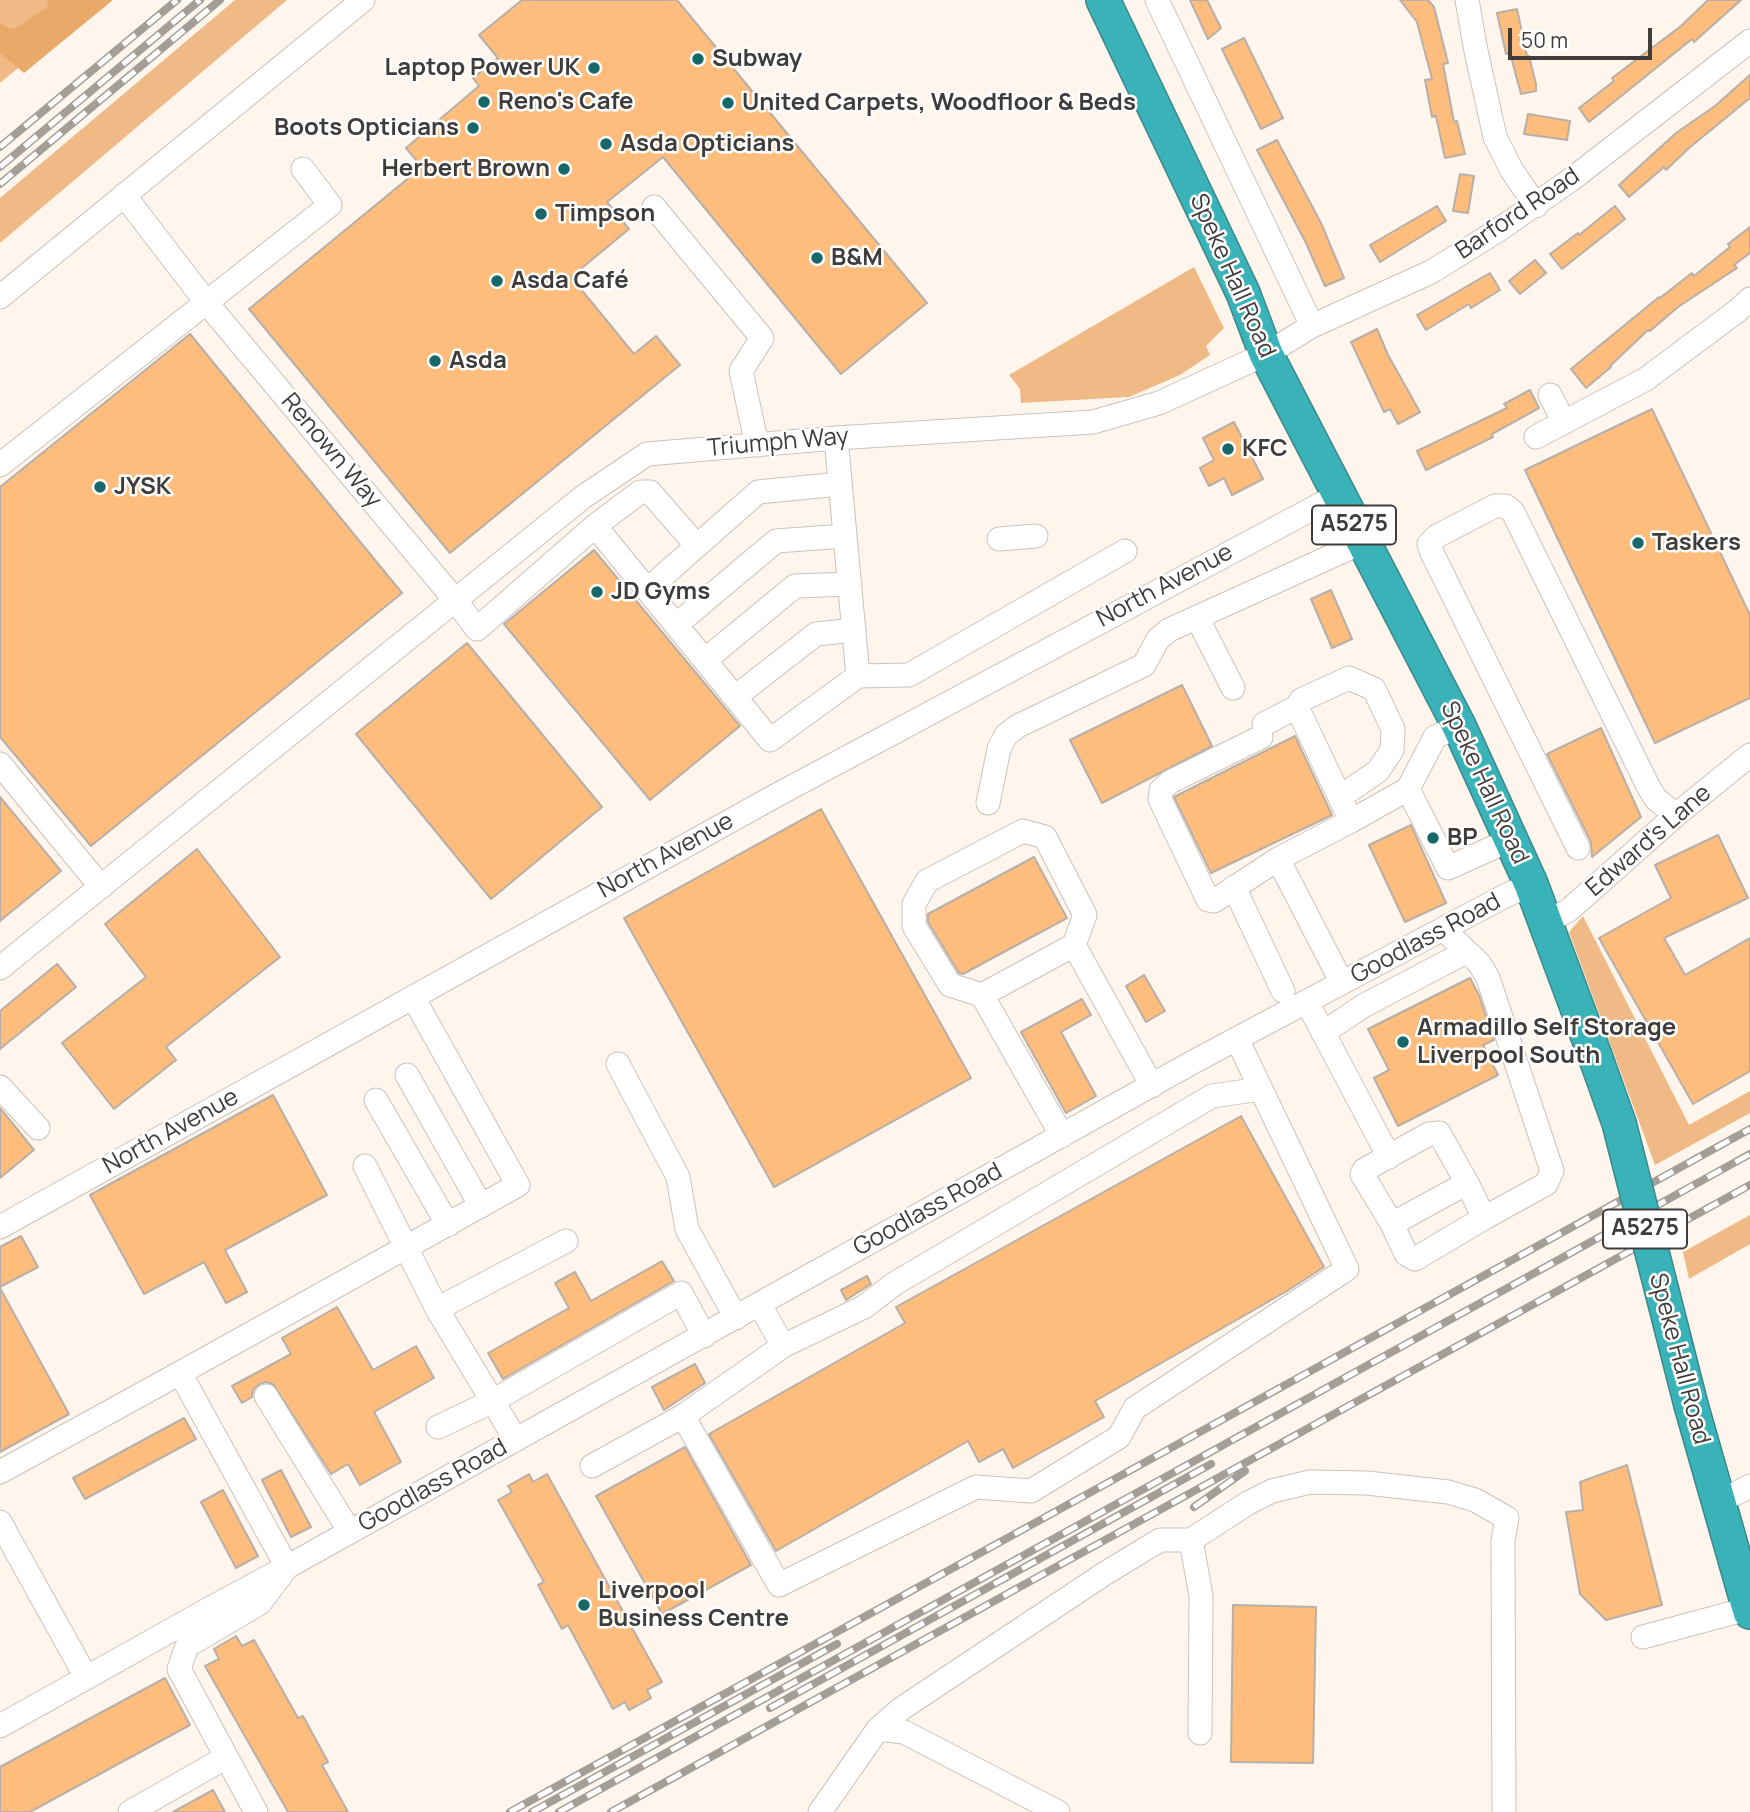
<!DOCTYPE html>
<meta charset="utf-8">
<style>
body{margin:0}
#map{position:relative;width:1750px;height:1812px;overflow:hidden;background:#fef5ed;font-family:Manrope,sans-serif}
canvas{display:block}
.scale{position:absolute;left:1508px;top:28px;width:144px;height:32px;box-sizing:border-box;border:4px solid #3f3c39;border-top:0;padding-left:9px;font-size:21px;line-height:24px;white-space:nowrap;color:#3f3c39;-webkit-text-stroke:5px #fff;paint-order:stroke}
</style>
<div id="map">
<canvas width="1750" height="1812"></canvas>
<div class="scale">50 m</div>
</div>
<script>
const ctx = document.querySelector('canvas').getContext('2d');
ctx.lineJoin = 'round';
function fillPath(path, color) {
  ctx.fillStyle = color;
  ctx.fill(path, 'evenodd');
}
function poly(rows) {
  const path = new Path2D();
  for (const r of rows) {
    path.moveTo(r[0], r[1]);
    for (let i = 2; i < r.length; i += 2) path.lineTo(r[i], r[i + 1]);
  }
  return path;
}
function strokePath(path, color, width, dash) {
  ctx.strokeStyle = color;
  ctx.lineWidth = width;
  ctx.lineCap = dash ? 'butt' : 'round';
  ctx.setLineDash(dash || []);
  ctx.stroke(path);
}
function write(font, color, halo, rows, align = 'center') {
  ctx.font = font + ' Manrope,sans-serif';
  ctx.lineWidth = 5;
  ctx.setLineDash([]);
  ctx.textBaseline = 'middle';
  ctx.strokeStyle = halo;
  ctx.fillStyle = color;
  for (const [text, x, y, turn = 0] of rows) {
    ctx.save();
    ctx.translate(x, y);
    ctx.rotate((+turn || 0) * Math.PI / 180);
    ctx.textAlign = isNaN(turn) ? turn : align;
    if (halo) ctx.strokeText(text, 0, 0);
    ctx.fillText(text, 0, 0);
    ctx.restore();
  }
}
const green = poly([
 [0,0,100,0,0,83],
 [235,0,287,0,0,243,0,198],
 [1194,267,1224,328,1206,346,1210,355,1180,375,1129,397,1021,403,1020,389,1009,375],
 [1583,916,1689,1125,1750,1091,1750,1113,1655,1165,1569,932],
 [1750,1215,1750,1244,1689,1279,1683,1252]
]);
const forest = poly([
 [48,0,113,0,24,73,0,53,0,22,6,27,15,29,47,7]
]);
const building = poly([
 [522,0,677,0,927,303,841,374,663,157,607,202,629,229,571,277,634,354,656,336,680,365,450,553,249,309,422,167,406,148,479,86,473,78,498,58,479,35,522,0],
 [1190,0,1207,0,1221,28,1208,39,1190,0],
 [1400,0,1428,0,1434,7,1448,63,1443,64,1454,122,1457,121,1465,154,1445,158,1436,116,1432,117,1425,80,1432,79,1417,22,1400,0],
 [1708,0,1741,0,1694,42,1692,39,1589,122,1579,108,1614,81,1612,78,1681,26,1708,0],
 [1517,9,1527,56,1529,56,1536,84,1536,91,1521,94,1510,53,1506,54,1497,13,1517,9],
 [1244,38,1283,118,1261,129,1222,49,1244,38],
 [1750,75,1750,98,1689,148,1666,170,1664,167,1629,197,1619,185,1676,133,1715,106,1750,75],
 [1528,114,1570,121,1567,140,1524,134,1528,114],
 [1277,140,1321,223,1344,278,1325,286,1306,243,1257,150,1277,140],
 [1460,174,1474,176,1468,213,1453,211,1460,174],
 [1437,206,1446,221,1380,262,1370,245,1437,206],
 [1615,206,1625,219,1562,269,1550,254,1578,233,1579,235,1615,206],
 [1750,227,1750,253,1734,265,1737,268,1678,307,1650,331,1648,330,1610,366,1611,367,1586,388,1571,369,1659,297,1660,298,1692,273,1694,276,1730,247,1728,244,1750,227],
 [1535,260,1546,273,1520,294,1509,281,1535,260],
 [1490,273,1500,290,1471,308,1469,304,1426,330,1417,315,1490,273],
 [1377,329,1388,355,1420,412,1398,424,1390,409,1384,412,1351,342,1377,329],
 [190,334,402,593,91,846,0,737,0,487,190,334],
 [1530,390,1539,408,1492,434,1493,437,1426,470,1417,451,1507,408,1504,404,1530,390],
 [1652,409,1750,615,1750,698,1655,743,1525,470,1652,409],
 [1234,422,1263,479,1232,495,1224,478,1209,486,1200,468,1214,460,1203,438,1234,422],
 [594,550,740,726,650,800,504,624,594,550],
 [1331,590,1352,639,1332,648,1311,599,1331,590],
 [467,643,602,807,491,899,356,734,467,643],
 [1182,685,1212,746,1102,803,1070,740,1182,685],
 [1601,728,1641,817,1592,857,1591,842,1547,754,1601,728],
 [1295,736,1332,815,1211,873,1174,797,1295,736],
 [0,797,61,871,0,921,0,797],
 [821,809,971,1078,774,1187,624,918,821,809],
 [1411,825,1446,903,1405,922,1369,845,1411,825],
 [1718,835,1748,898,1664,938,1685,975,1750,938,1750,1071,1693,1104,1599,938,1671,898,1655,865,1718,835],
 [197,849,280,957,166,1047,176,1060,114,1109,62,1043,146,977,105,924,197,849],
 [1034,857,1067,918,963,974,959,973,928,922,928,914,1034,857],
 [57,964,76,987,0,1049,0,1011,57,964],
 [1144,975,1165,1011,1146,1022,1126,986,1144,975],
 [1470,978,1479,995,1494,1040,1483,1045,1498,1075,1398,1126,1374,1078,1389,1070,1368,1029,1470,978],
 [1082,999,1091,1015,1061,1032,1096,1096,1066,1113,1021,1032,1082,999],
 [273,1095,327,1195,225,1250,247,1292,226,1303,204,1262,144,1294,90,1195,273,1095],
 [0,1108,34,1150,0,1178,0,1108],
 [1241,1116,1324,1267,1287,1291,1095,1401,1104,1417,1013,1468,1003,1449,979,1462,968,1441,776,1551,709,1434,905,1323,896,1307,1241,1116],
 [21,1236,38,1267,0,1287,0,1247,21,1236],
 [662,1261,674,1281,503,1379,488,1353,569,1308,555,1283,575,1272,591,1301,662,1261],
 [867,1276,871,1284,846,1300,841,1290,867,1276],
 [0,1288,69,1414,0,1452,0,1288],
 [337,1307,373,1370,416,1346,434,1378,374,1412,401,1462,360,1485,348,1464,331,1474,273,1384,266,1382,259,1384,253,1390,252,1397,242,1403,232,1386,291,1354,282,1338,337,1307],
 [695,1364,705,1383,664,1410,652,1387,695,1364],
 [184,1418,196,1439,85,1499,73,1478,184,1418],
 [685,1447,751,1565,662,1614,596,1496,685,1447],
 [1627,1465,1662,1605,1606,1620,1580,1594,1566,1512,1583,1510,1580,1482,1627,1465],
 [281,1470,311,1527,291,1537,262,1480,281,1470],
 [529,1474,533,1482,547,1474,662,1682,647,1690,651,1698,629,1710,625,1702,613,1709,568,1625,562,1629,538,1585,544,1582,498,1500,512,1492,508,1486,529,1474],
 [223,1490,258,1556,236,1568,201,1502,223,1490],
 [1233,1605,1316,1607,1313,1763,1231,1762,1233,1605],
 [236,1636,242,1646,254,1640,298,1718,303,1716,328,1762,322,1765,348,1812,288,1812,205,1666,219,1659,214,1649,236,1636],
 [165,1678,190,1725,30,1812,0,1812,0,1767,165,1678],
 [213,1790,225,1812,173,1812,213,1790]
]);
const minor = poly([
 [1157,0,1312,326],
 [1467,0,1476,51,1495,137,1511,169,1536,206],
 [124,195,206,302,455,600,477,629,595,526,640,492,650,492,697,546],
 [654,207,762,338,741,371,757,445],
 [0,297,363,0],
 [1550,395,1564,422],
 [1536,437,1646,379,1737,311,1750,299],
 [836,438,858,676,909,675,1125,551],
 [0,465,330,205,303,169],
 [595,526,770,740,858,676],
 [999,539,1036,536],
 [647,590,758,492,840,484],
 [1197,617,1233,688],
 [676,625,776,541,845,536],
 [705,660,795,586,850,584],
 [735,697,816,634,854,630],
 [1297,707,1351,821,1408,789],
 [1264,724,1297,707,1301,700,1349,678,1374,689,1393,729,1392,750,1378,771,1340,797],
 [1459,726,1435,737,1408,789,1448,868,1510,840],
 [1261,737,1170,782,1161,790,1160,799,1208,900,1214,901,1278,859],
 [0,764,101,887],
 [988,803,999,749,1006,735,1018,726,1144,665,1158,639,1169,630,1363,542],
 [1578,848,1432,553,1429,544,1437,536,1495,506,1506,506,1513,512,1649,788,1656,799,1676,815],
 [1234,887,1283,991],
 [1546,922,1569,910,1676,815,1750,755],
 [1443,929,1479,963,1488,978,1552,1171,1546,1184,1484,1218],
 [0,968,583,497,647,454,836,438,1093,422,1159,403,1266,354,1312,326,1431,272,1497,231,1572,179,1750,41],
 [1342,983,1278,859,1351,821],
 [982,995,950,985,914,926,914,904,927,881,1023,831,1045,837,1085,915,1074,945],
 [1307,1002,1389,1157],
 [1323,1033,1363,1006,1466,952],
 [1237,1039,1347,1269,1135,1408,1119,1437,1031,1491,976,1487,779,1585,683,1416,783,1346,864,1307,894,1284,1212,1096,1261,1089],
 [618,1064,678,1177,687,1229,736,1318],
 [407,1075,481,1206],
 [0,1087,38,1128],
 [376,1100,448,1225],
 [1062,1136,982,995,1074,945,1152,1086],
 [365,1166,437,1309],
 [1392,1224,1406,1254,1415,1259,1484,1218,1467,1183,1439,1133,1429,1134,1364,1170,1362,1174,1392,1224,1467,1183],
 [0,1227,775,796,1338,495],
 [760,1305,783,1346],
 [180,1373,518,1185,413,997],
 [266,1396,350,1532],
 [438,1427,491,1402,681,1293,704,1336],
 [516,1440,437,1309,566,1241],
 [592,1466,683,1416],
 [0,1472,180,1373,287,1567,209,1609,0,1726],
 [1719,1502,1750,1486],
 [0,1522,86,1677],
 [1191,1540,1201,1596,1200,1733],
 [1643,1637,1750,1608],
 [878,1729,904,1732,1058,1812],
 [130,1812,225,1758],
 [256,1812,179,1669,187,1646,260,1603,287,1567,1195,1061,1501,898,1531,884],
 [820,1812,878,1729,901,1709,1104,1574,1160,1540,1191,1540,1248,1503,1272,1491,1310,1482,1367,1483,1448,1492,1475,1500,1507,1518,1503,1541,1504,1812]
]);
const highway = poly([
 [1103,0,1243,293,1266,354,1459,726,1531,884,1594,1053],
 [1691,1405,1750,1612]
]);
const rail = poly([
 [0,147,177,0],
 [0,167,200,0],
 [0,184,220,0],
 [1194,1507,1245,1471],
 [770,1708,1211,1464],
 [510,1812,1750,1129],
 [532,1812,837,1644],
 [559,1812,1750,1154],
 [611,1812,1750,1185]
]);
const highwayBridge = poly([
 [1594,1053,1619,1123,1691,1405]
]);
const markers = [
 [698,59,7,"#186769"],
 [594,68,7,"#186769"],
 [484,102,7,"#186769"],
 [728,103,7,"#186769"],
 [473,128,7,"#186769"],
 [606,144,7,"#186769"],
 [564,169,7,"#186769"],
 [541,214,7,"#186769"],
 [817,258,7,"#186769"],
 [497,281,7,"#186769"],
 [435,361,7,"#186769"],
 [1228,449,7,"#186769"],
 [100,487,7,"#186769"],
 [1638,543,7,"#186769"],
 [597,592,7,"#186769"],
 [1433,838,7,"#186769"],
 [1403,1042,7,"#186769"],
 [584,1605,7,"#186769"]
];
const shields = [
 [1354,525,84],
 [1645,1229,84]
];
const shieldNames = [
 ["A5275",1354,525],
 ["A5275",1645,1229]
];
const poiNames = [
 ["Subway",712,59],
 ["Laptop Power UK",580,68,"right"],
 ["Reno's Cafe",498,102],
 ["United Carpets, Woodfloor & Beds",742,103],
 ["Boots Opticians",459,128,"right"],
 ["Asda Opticians",620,144],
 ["Herbert Brown",550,169,"right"],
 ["Timpson",555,214],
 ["B&M",831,258],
 ["Asda Café",511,281],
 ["Asda",449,361],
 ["KFC",1242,449],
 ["JYSK",114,487],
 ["Taskers",1652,543],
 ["JD Gyms",611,592],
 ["BP",1447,838],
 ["Armadillo Self Storage",1417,1028],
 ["Liverpool South",1417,1056],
 ["Liverpool",598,1591],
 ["Business Centre",598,1619]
];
const streetNames = [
 ["Barford Road",1518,214,-34],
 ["Speke Hall Road",1232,276,66],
 ["Triumph Way",778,443,-5],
 ["Renown Way",331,451,50],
 ["North Avenue",1165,586,-28],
 ["Speke Hall Road",1484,783,65],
 ["Edward's Lane",1649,841,-41],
 ["North Avenue",666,856,-29],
 ["Goodlass Road",1426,939,-28],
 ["North Avenue",171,1132,-29],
 ["Goodlass Road",928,1210,-29],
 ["Speke Hall Road",1679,1359,75],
 ["Goodlass Road",433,1486,-29]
];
fillPath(green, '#efba86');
fillPath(forest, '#e9a969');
fillPath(building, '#febd7c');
strokePath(building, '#b7afa8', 2);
strokePath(minor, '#cbc3bb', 25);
strokePath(highway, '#3c898c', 36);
strokePath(minor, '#fff', 23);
strokePath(highway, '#3ab3b8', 33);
strokePath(rail, '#a49e98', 8);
strokePath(rail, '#fff', 5, [16]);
strokePath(highwayBridge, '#3c898c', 36, []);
strokePath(highwayBridge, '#3ab3b8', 33);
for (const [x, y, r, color] of markers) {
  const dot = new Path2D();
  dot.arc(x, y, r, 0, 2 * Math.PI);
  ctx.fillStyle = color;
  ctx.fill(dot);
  strokePath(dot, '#fff', 2.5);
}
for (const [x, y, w] of shields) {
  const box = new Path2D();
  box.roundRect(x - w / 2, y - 19.5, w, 39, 5);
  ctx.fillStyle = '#fff';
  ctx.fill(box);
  strokePath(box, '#3f3c39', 2);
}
write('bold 23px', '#3f3c39', null, shieldNames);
write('bold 24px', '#3f3c39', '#fff', poiNames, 'left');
write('24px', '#3f3c39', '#fff', streetNames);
</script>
